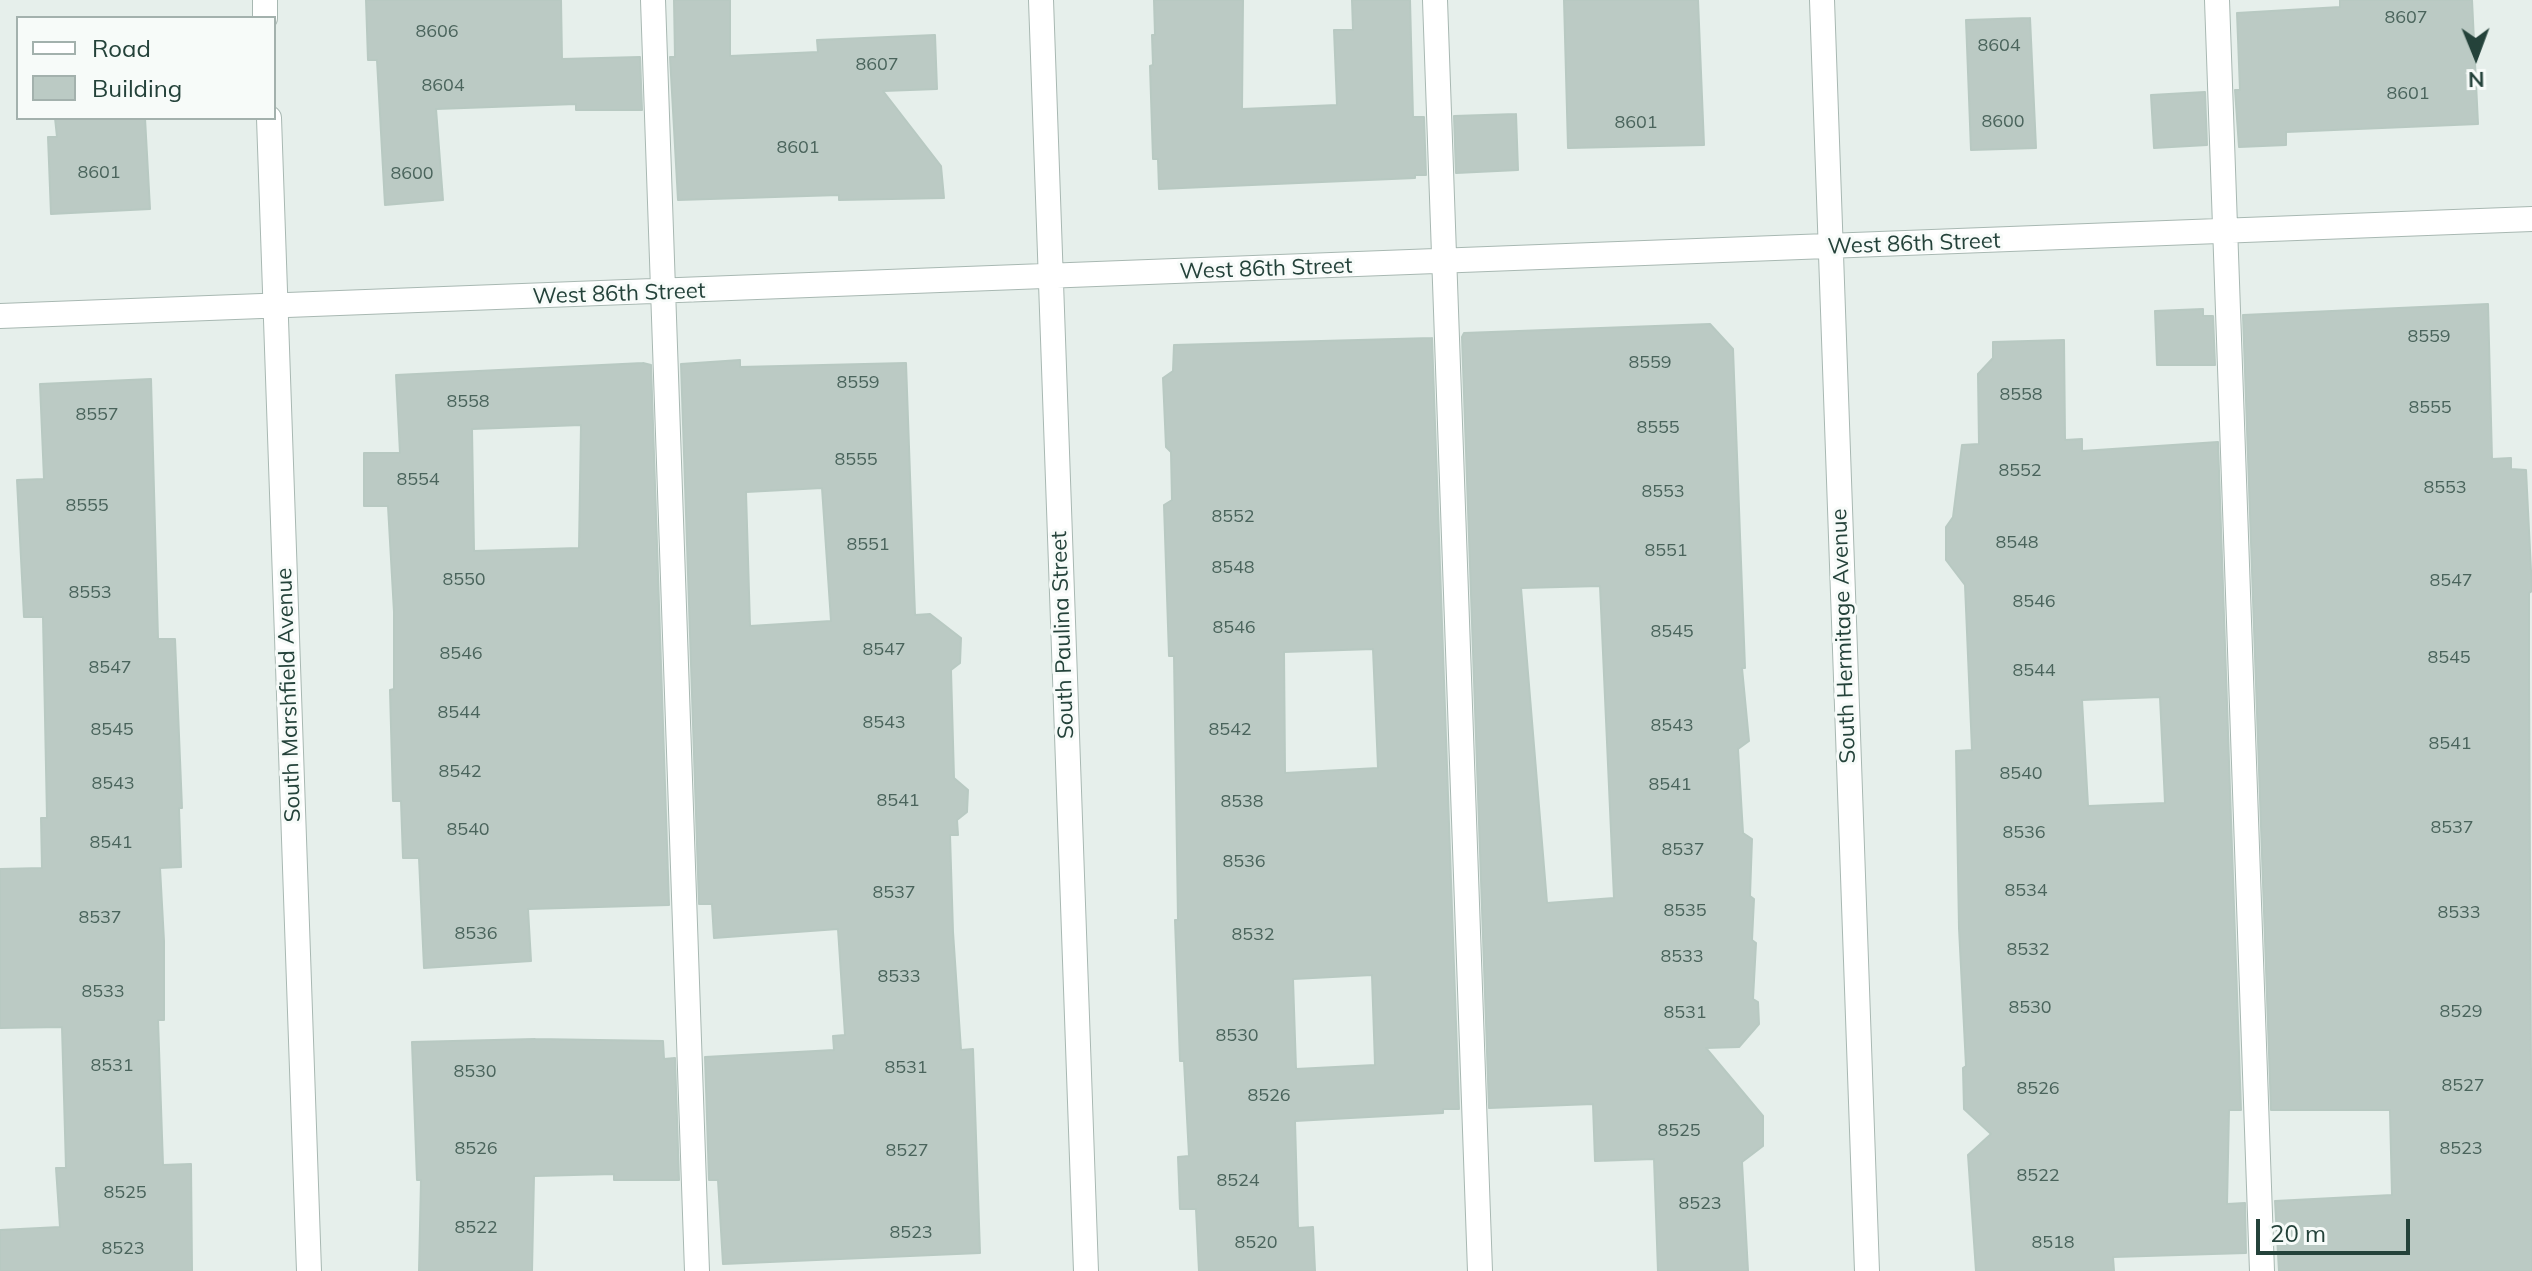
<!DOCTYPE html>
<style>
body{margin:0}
#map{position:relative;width:2532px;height:1271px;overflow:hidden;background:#e6efeb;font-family:Mulish,sans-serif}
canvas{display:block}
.legend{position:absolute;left:16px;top:16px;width:260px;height:104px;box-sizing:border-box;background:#f7fbf9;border:2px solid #a3b1ad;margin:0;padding:10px 14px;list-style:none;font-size:24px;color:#24423a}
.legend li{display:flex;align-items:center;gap:16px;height:40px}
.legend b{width:40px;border:2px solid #a3b1ad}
.north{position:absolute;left:2436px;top:16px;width:80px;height:80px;-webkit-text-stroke:6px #f7fbf9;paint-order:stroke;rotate:179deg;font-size:22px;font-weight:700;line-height:32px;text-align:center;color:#24423a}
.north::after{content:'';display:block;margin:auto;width:28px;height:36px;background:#24423a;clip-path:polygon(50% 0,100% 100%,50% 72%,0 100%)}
.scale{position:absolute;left:2256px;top:1219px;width:154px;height:36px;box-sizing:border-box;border:4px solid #24423a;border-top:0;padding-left:10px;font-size:24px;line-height:28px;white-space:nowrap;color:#24423a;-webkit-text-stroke:6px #f7fbf9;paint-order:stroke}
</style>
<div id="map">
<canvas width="2532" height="1271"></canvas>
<ul class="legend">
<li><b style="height:10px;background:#fff"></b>Road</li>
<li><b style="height:22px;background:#bbcac4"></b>Building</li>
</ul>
<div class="north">N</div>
<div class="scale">20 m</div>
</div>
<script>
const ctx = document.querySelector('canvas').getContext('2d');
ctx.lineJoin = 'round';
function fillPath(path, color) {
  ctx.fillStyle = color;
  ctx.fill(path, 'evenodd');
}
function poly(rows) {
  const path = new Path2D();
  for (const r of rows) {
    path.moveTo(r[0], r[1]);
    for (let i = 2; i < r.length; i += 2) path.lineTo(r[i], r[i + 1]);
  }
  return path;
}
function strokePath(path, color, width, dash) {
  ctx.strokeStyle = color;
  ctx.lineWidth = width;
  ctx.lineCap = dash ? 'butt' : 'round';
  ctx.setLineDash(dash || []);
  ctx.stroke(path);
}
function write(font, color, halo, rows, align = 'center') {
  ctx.font = font + ' Mulish,sans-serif';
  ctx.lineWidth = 6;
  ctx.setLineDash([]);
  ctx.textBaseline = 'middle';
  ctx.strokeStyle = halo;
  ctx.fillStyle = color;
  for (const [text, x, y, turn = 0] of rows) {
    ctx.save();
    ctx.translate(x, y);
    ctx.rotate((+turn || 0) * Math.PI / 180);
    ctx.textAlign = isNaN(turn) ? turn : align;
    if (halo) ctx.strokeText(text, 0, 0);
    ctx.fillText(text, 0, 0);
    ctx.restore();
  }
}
const building = poly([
 [366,0,561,0,562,59,640,57,642,110,576,110,576,104,436,109,443,200,385,205,377,60,368,60,366,0],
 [674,0,730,0,730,56,818,52,817,40,935,35,937,89,883,91,941,166,944,198,839,200,839,195,678,200,670,57,675,57,674,0],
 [1154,0,1243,0,1242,109,1337,105,1334,30,1353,30,1352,0,1410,0,1413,117,1424,117,1426,175,1415,175,1415,178,1159,189,1158,159,1153,159,1150,66,1153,65,1152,35,1155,35,1154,0],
 [1564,0,1698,0,1704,145,1568,148,1564,0],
 [2340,0,2472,0,2478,124,2286,132,2286,145,2239,147,2235,90,2240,90,2237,13,2340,7,2340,0],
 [2030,18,2036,148,1971,150,1966,20,2030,18],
 [2205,92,2207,145,2154,148,2151,95,2205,92],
 [1516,114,1518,170,1456,173,1454,116,1516,114],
 [55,118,145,118,150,209,51,214,48,137,57,137,55,118],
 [2488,304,2492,459,2511,458,2511,469,2526,470,2532,591,2529,593,2529,676,2532,1271,2279,1271,2275,1201,2392,1195,2390,1110,2271,1110,2243,315,2488,304],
 [2203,309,2203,316,2213,316,2215,365,2157,365,2155,311,2203,309],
 [1710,324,1733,349,1745,668,1742,668,1749,741,1738,749,1743,833,1752,839,1750,896,1754,899,1752,940,1756,943,1753,999,1758,1002,1759,1024,1739,1047,1706,1048,1763,1116,1763,1146,1742,1162,1748,1271,1658,1271,1654,1159,1595,1161,1593,1104,1489,1108,1462,337,1464,333,1710,324],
 [1600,586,1614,898,1547,903,1521,588,1600,586],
 [1432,338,1459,1109,1443,1109,1443,1113,1295,1121,1298,1228,1313,1227,1315,1271,1199,1271,1196,1209,1180,1209,1178,1157,1189,1156,1184,1061,1180,1061,1175,920,1178,920,1174,656,1169,656,1164,505,1172,500,1171,452,1166,447,1163,378,1173,371,1174,345,1432,338],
 [1373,649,1378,768,1285,773,1284,652,1373,649],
 [1372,975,1375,1065,1296,1069,1293,979,1372,975],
 [2064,340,2065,440,2082,439,2082,451,2218,442,2241,1110,2229,1110,2227,1204,2245,1203,2246,1253,2113,1257,2114,1271,1976,1271,1968,1155,1991,1134,1964,1109,1963,1068,1966,1066,1959,928,1956,751,1972,750,1965,585,1946,560,1946,527,1953,517,1962,445,1979,444,1978,374,1993,358,1993,342,2064,340],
 [2160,697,2165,803,2088,806,2082,700,2160,697],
 [740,360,740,367,906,363,915,615,930,614,961,638,960,663,951,670,954,778,968,790,967,812,957,820,958,835,950,835,953,932,961,1050,973,1049,980,1253,723,1264,718,1180,709,1180,705,1057,834,1050,833,1036,845,1035,838,929,714,938,712,904,699,904,681,364,740,360],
 [822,488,831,621,750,626,746,492,822,488],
 [643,363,651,365,669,905,528,909,531,961,424,968,419,858,403,858,401,801,393,801,390,690,394,689,394,612,388,506,364,506,364,453,400,453,396,375,643,363],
 [581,425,579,548,474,551,472,429,581,425],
 [151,379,158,639,175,639,182,808,179,808,181,867,160,868,164,941,164,1020,158,1020,163,1165,191,1164,192,1271,0,1271,0,1230,60,1227,56,1168,66,1168,62,1027,0,1028,0,869,42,868,41,818,47,818,43,617,24,617,17,480,44,479,40,384,151,379],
 [535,1039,663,1041,664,1059,675,1058,679,1180,614,1180,614,1174,534,1176,532,1271,419,1271,421,1180,417,1180,412,1042,535,1039]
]);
const minor = poly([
 [265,0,265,18],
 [653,0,697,1271],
 [1041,0,1086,1271],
 [1435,0,1480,1271],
 [1822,0,1867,1271],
 [2217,0,2262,1271],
 [269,118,309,1271],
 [0,316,2532,219]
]);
const numberNames = [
 ["8607",2406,18],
 ["8606",437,32],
 ["8604",1999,46],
 ["8607",877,65],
 ["8604",443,86],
 ["8601",2408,94],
 ["8600",2003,122],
 ["8601",1636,123],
 ["8601",798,148],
 ["8601",99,173],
 ["8600",412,174],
 ["8559",2429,337],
 ["8559",1650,363],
 ["8559",858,383],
 ["8558",2021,395],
 ["8558",468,402],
 ["8555",2430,408],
 ["8557",97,415],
 ["8555",1658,428],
 ["8555",856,460],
 ["8552",2020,471],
 ["8554",418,480],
 ["8553",2445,488],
 ["8553",1663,492],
 ["8555",87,506],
 ["8552",1233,517],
 ["8548",2017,543],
 ["8551",868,545],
 ["8551",1666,551],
 ["8548",1233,568],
 ["8550",464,580],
 ["8547",2451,581],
 ["8553",90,593],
 ["8546",2034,602],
 ["8546",1234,628],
 ["8545",1672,632],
 ["8547",884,650],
 ["8546",461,654],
 ["8545",2449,658],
 ["8547",110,668],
 ["8544",2034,671],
 ["8544",459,713],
 ["8543",884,723],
 ["8543",1672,726],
 ["8545",112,730],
 ["8542",1230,730],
 ["8541",2450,744],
 ["8542",460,772],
 ["8540",2021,774],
 ["8543",113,784],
 ["8541",1670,785],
 ["8541",898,801],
 ["8538",1242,802],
 ["8537",2452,828],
 ["8540",468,830],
 ["8536",2024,833],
 ["8541",111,843],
 ["8537",1683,850],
 ["8536",1244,862],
 ["8534",2026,891],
 ["8537",894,893],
 ["8535",1685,911],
 ["8533",2459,913],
 ["8537",100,918],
 ["8536",476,934],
 ["8532",1253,935],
 ["8532",2028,950],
 ["8533",1682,957],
 ["8533",899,977],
 ["8533",103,992],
 ["8530",2030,1008],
 ["8529",2461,1012],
 ["8531",1685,1013],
 ["8530",1237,1036],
 ["8531",112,1066],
 ["8531",906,1068],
 ["8530",475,1072],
 ["8527",2463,1086],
 ["8526",2038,1089],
 ["8526",1269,1096],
 ["8525",1679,1131],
 ["8526",476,1149],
 ["8523",2461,1149],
 ["8527",907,1151],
 ["8522",2038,1176],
 ["8524",1238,1181],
 ["8525",125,1193],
 ["8523",1700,1204],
 ["8522",476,1228],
 ["8523",911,1233],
 ["8520",1256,1243],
 ["8518",2053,1243],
 ["8523",123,1249]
];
const streetNames = [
 ["West 86th Street",1914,244,-2],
 ["West 86th Street",1266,269,-2],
 ["West 86th Street",619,294,-2],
 ["South Paulina Street",1063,635,-92],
 ["South Hermitage Avenue",1844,636,-92],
 ["South Marshfield Avenue",289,695,-92]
];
fillPath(building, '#bbcac4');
strokePath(building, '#b8c9c2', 2);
strokePath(minor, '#a8b8b2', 26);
strokePath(minor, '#fff', 24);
write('18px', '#4a645c', null, numberNames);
write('22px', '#24423a', '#f7fbf9', streetNames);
</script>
